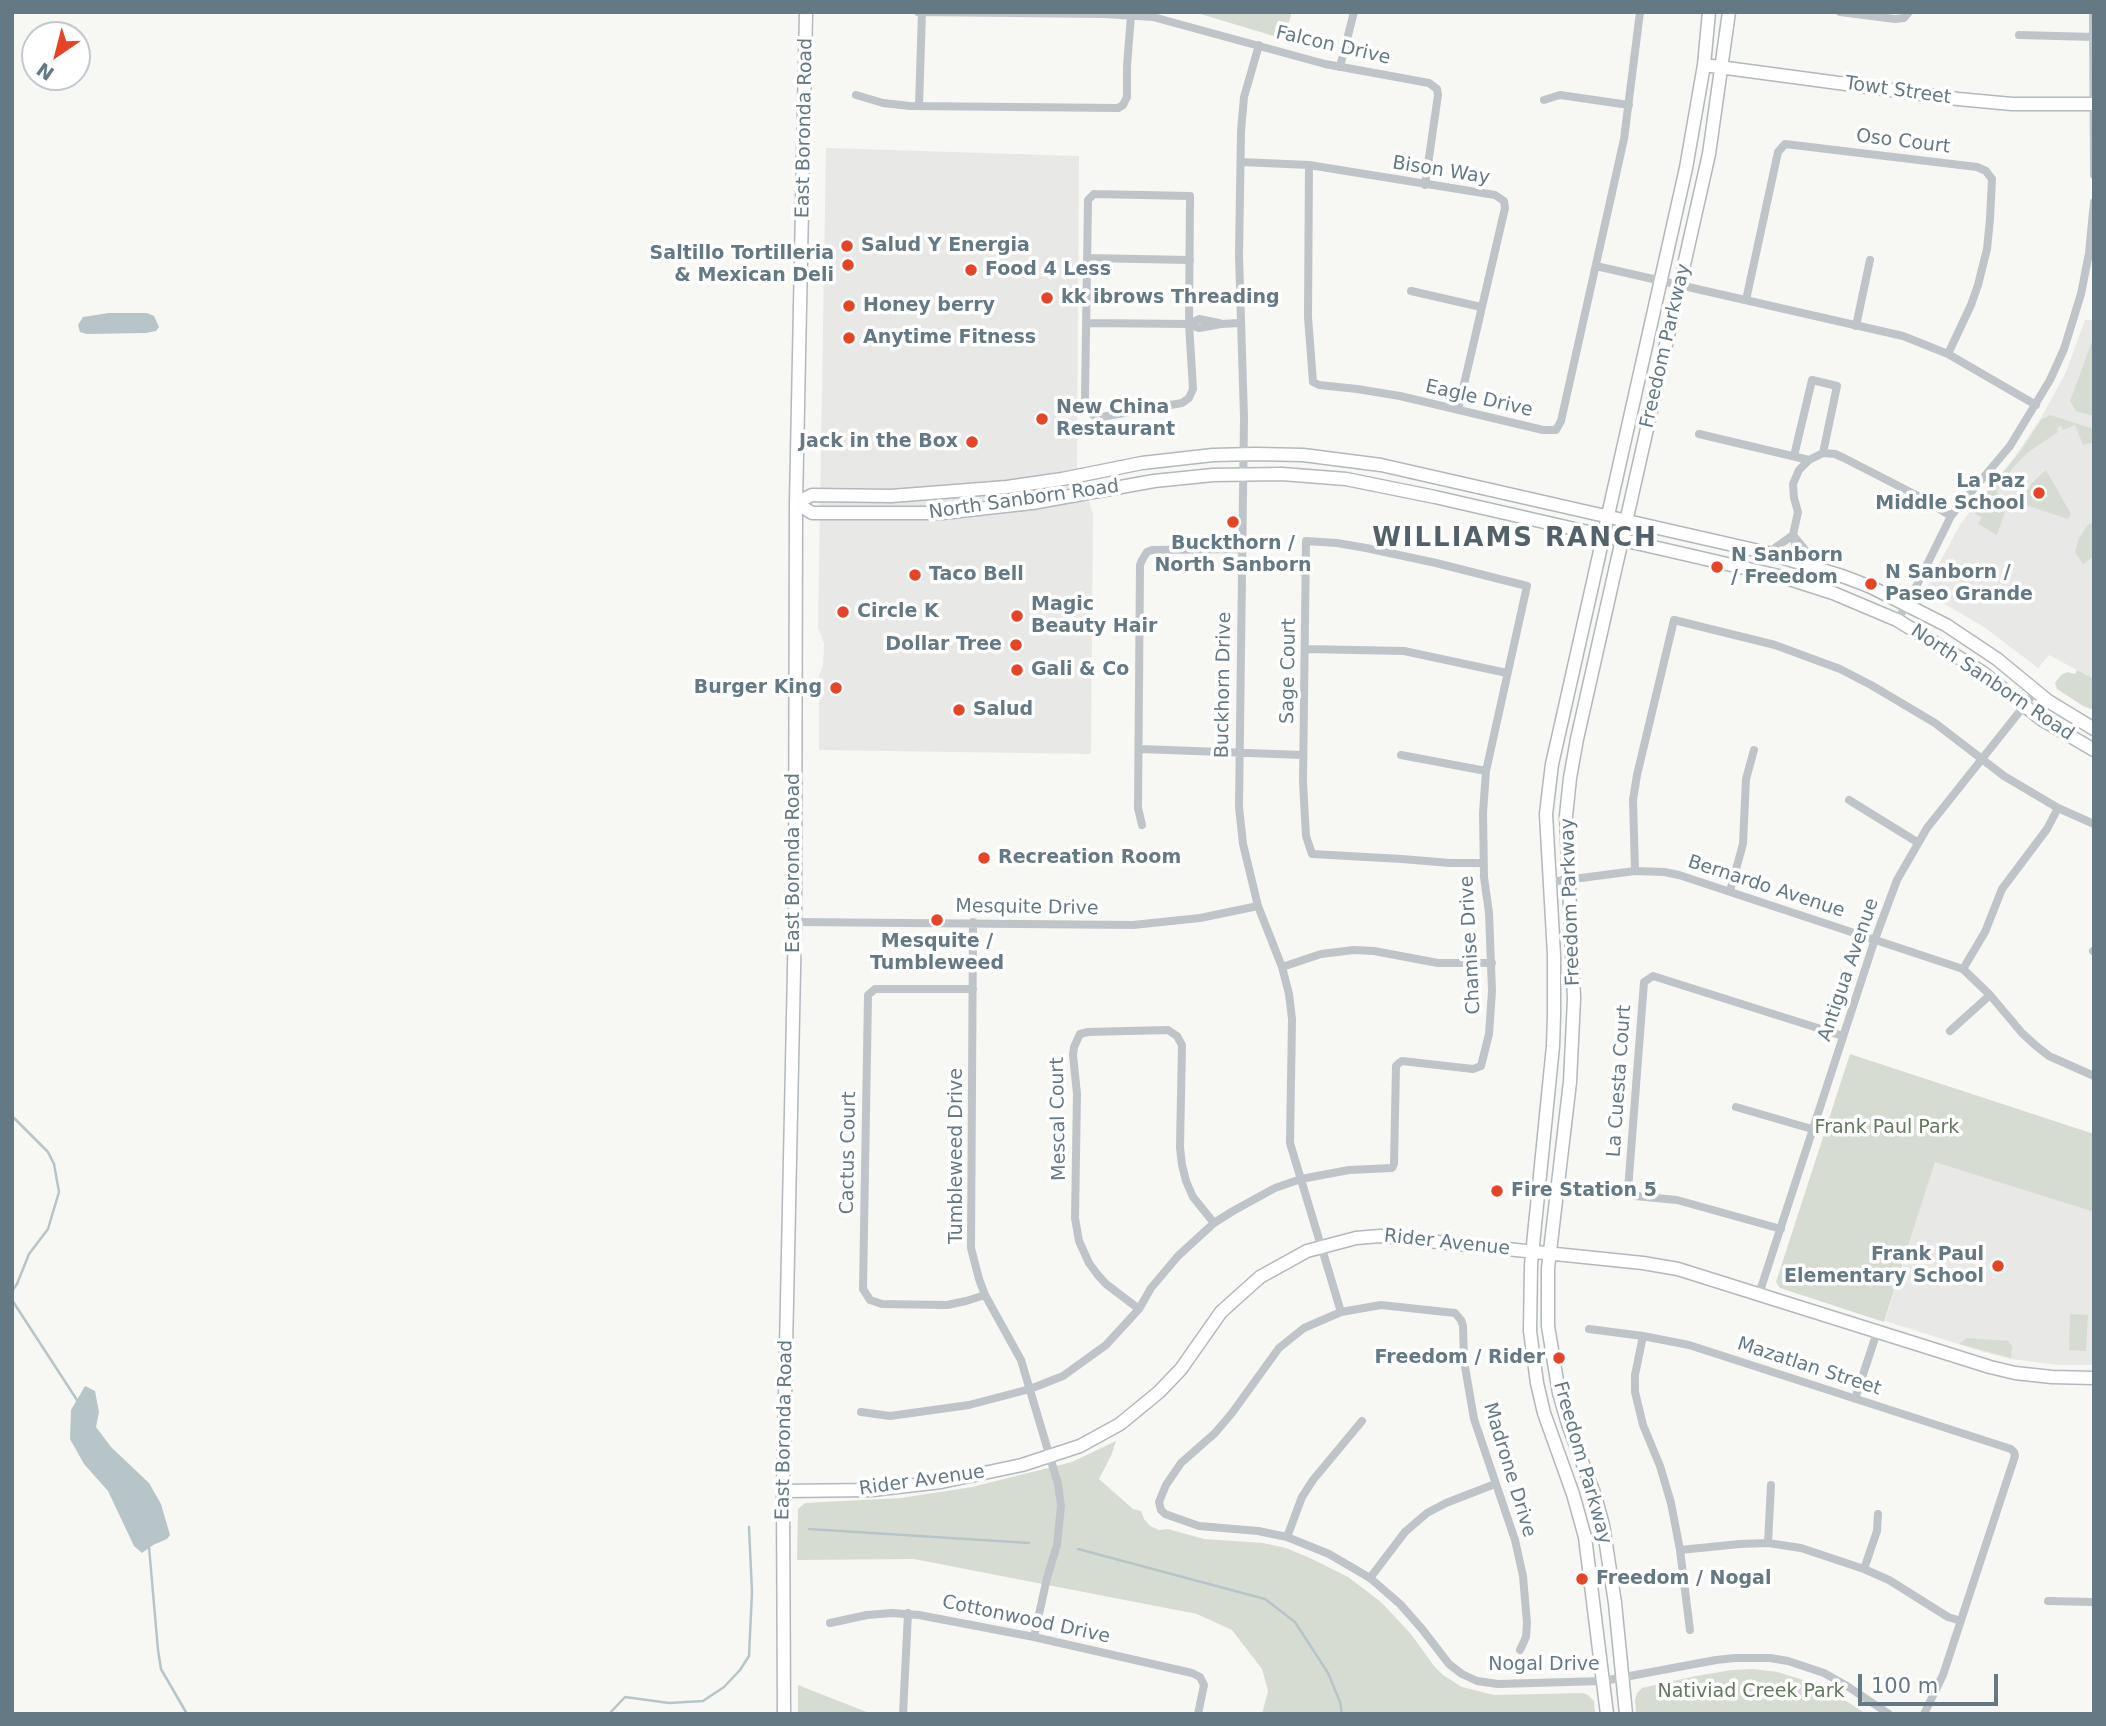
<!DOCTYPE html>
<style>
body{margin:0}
#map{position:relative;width:2106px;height:1726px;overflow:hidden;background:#f7f7f4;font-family:"DejaVu Sans",sans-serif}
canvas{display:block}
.frame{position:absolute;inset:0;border:14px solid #657985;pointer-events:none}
.north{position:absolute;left:21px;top:21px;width:70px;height:70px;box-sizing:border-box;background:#fff;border:2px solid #c1c9ce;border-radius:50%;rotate:215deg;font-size:19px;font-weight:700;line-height:28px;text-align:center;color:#657985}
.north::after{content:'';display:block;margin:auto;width:24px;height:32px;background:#e54526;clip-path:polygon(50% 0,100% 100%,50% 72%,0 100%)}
.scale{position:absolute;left:1858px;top:1674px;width:140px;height:32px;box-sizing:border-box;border:4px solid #657985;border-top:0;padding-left:9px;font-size:21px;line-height:24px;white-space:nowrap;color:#657985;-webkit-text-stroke:5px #fff;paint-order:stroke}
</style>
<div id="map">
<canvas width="2106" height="1726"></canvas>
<div class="frame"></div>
<div class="north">N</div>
<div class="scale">100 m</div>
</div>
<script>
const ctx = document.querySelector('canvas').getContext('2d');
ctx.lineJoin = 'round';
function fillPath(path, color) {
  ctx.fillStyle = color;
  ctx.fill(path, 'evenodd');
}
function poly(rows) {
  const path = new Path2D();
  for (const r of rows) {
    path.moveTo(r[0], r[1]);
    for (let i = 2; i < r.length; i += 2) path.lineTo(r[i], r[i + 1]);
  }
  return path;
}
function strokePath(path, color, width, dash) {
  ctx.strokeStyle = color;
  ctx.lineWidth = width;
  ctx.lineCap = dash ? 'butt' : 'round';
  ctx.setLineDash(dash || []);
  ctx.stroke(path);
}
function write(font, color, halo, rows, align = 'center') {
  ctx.font = font + ' "DejaVu Sans",sans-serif';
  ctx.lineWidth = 7;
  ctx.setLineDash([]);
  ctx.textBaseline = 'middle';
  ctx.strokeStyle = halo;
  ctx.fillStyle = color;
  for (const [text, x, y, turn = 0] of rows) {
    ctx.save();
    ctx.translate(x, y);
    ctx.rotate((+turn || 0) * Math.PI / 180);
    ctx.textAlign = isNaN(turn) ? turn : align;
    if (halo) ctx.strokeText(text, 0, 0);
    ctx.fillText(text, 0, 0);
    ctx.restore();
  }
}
const built = poly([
 [826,148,1079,156,1077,467,1093,514,1091,754,819,750,819,676,823,666,824,643,818,628],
 [2085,320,2094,320,2094,679,2049,655,2038,668,1984,627,1924,592,1961,523,2014,458,2041,418,2066,372],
 [1935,1161,2094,1212,2094,1365,2058,1365,2011,1359,1984,1352,1885,1321]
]);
const green = poly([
 [1194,12,1292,12,1287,28,1280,26,1277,37],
 [2094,336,2094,416,2076,411,2070,401],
 [2050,415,2094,429,2094,442,2083,445,2075,425,2063,430,2061,426,2057,428,2058,432,2027,453,2012,469,1996,492,2009,500,1997,535,1978,524,1982,518,1971,511,2020,452,2041,420],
 [2046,470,2071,514,2068,519,2020,503,2031,484],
 [2094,521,2094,556,2083,564,2075,552,2079,538,2087,526],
 [2077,670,2094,679,2094,710,2083,706,2057,689,2055,683,2061,675,2067,672,2075,674],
 [1850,1054,2094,1134,2094,1212,1935,1162,1884,1322,1780,1288,1776,1282],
 [2070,1314,2088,1315,2086,1351,2069,1350],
 [1967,1338,2008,1341,2012,1346,2011,1358,1959,1344],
 [1116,1441,1111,1456,1099,1479,1133,1509,1141,1511,1144,1519,1150,1526,1159,1530,1168,1529,1204,1539,1263,1543,1286,1548,1310,1558,1348,1577,1381,1602,1411,1634,1434,1666,1443,1675,1462,1687,1494,1695,1583,1693,1588,1695,1594,1701,1595,1714,1262,1714,1268,1691,1262,1669,1232,1630,1197,1614,914,1559,797,1560,798,1509,805,1503,901,1498,972,1487,1072,1462],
 [1753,1669,1778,1672,1825,1687,1866,1714,1636,1714,1635,1700,1637,1693,1642,1688,1696,1676,1732,1670],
 [798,1685,808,1689,872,1714,798,1714]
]);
const water = poly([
 [109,313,147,313,154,316,159,327,156,331,146,333,87,334,80,332,78,325,83,317],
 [85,1386,95,1391,99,1412,96,1427,111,1447,149,1483,161,1504,170,1535,167,1539,153,1545,142,1553,134,1546,108,1491,84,1464,70,1439,71,1410]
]);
const stream = poly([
 [12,1116,48,1152,54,1164,59,1192,48,1229,29,1254,17,1284,12,1291],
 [12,1300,77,1400],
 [809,1529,1029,1543],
 [149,1547,158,1650,161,1669,187,1714],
 [1078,1549,1265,1599,1295,1622,1328,1673,1340,1702,1342,1714],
 [609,1714,625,1697,669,1703,703,1701,724,1687,740,1670,749,1656,752,1592,749,1527]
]);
const street = poly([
 [918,12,1104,14,1153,17,1325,64,1429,83,1437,89,1438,95,1425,185],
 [1840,12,1895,19,1904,18,1909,12],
 [2093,12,2094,175],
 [2019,35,2094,37],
 [1259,45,1244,97,1241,131,1239,255,1244,418,1239,807,1243,844,1258,906,1282,967,1289,994,1292,1019,1290,1143,1341,1312],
 [1340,67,1354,12],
 [856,95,883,103,910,106,1118,108,1123,105,1127,97,1127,66,1131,15],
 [1544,100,1560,95,1629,105],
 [919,106,922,12],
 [1241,162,1309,165,1495,195,1504,201,1505,208,1458,410],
 [1309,165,1308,317,1313,382,1319,385,1357,389,1400,396,1543,430,1556,430,1561,421,1624,139,1640,12],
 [1094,194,1190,196,1189,324,1193,389,1189,398,1182,403,1101,417,1093,415,1087,407,1085,397,1088,200,1094,194],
 [1087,258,1190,260],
 [1596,266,1903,336,1948,354,2036,405],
 [1411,291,1481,307],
 [1746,300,1778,152,1785,144,1977,167,1986,171,1992,179,1990,219,1987,249,1978,285,1971,305,1948,354],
 [1086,323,1189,324,1199,328,1221,324,1240,323],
 [1189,324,1199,319,1219,323],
 [1856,326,1870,260],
 [1699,434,1809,460,1823,453,1837,386,1812,380,1794,456],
 [1823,453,1835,454,1844,458,1918,496,1951,516],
 [1809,460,1799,470,1793,484,1794,498,1798,512,1793,535,1819,567],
 [1768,553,1793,535,1799,561],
 [1897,620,1907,605,1951,516,2010,446,2050,380,2064,349,2081,294,2089,253,2094,202],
 [1305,649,1404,651,1507,673],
 [1140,749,1303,755],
 [1401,755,1486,771],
 [1849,800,1917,842],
 [1142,825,1138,808,1140,565,1142,560,1147,552,1152,550,1242,549],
 [1635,871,1633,800,1637,775,1674,620,1775,645,1840,669,1871,685,1935,723,2004,776,2058,808,2094,824],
 [1550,882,1635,871,1664,872,1679,875,1963,969,1990,995,2022,1033,2035,1045,2049,1056,2094,1076],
 [1730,891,1743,844,1746,779,1754,750],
 [795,922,1133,925,1200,918,1258,906],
 [973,922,971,1248,979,1279,985,1295,1021,1360,1058,1484,1061,1506,1057,1545,1047,1578,1034,1637],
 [2093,951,2094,952],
 [1282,967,1321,954,1354,950,1374,951,1438,963,1492,963],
 [1963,969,1985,932,2002,889,2047,829,2058,808],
 [973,989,875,989,868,995,863,1289,870,1300,882,1304,947,1305,966,1301,985,1295],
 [1950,1031,1990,995],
 [1736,1107,1812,1129],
 [1781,1229,1677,1200,1635,1196,1628,1190,1644,982,1653,976,1843,1036],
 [1759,1294,1875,939,1897,880,1927,828,2036,691],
 [1139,1309,1106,1284,1097,1274,1089,1263,1079,1241,1075,1218,1077,1094,1073,1055,1074,1047,1080,1034,1088,1032,1168,1030,1177,1036,1182,1045,1180,1147,1182,1165,1186,1181,1193,1197,1214,1223],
 [1589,1329,1643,1336,1689,1345,2011,1449,2014,1452,2015,1456,1943,1675,1924,1714],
 [1643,1336,1635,1375,1635,1392,1643,1425,1660,1466,1671,1503,1680,1550,1690,1630],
 [1855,1399,1877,1332],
 [861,1412,890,1416,969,1405,1030,1389,1063,1376,1106,1345,1139,1309,1151,1288,1178,1256,1214,1223,1233,1211,1275,1188,1301,1179,1349,1170,1392,1168,1394,1164,1396,1066,1399,1063,1402,1061,1473,1069,1481,1066,1489,1034,1492,991,1489,913,1484,877,1483,813,1486,771,1527,586,1436,563,1366,548,1337,543,1306,541,1303,782,1306,836,1312,854,1402,859,1450,863,1483,863],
 [1287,1537,1302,1497,1313,1480,1362,1421],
 [1768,1543,1771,1485],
 [1680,1550,1740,1544,1768,1543,1801,1548,1864,1569,1889,1580,1948,1617,1961,1621],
 [1864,1569,1877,1531,1878,1514],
 [1370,1578,1405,1532,1427,1513,1446,1503,1495,1484],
 [2048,1601,2094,1602],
 [830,1623,867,1615,892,1613,919,1615,1034,1637,1192,1673,1200,1677,1204,1685,1198,1714],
 [1520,1650,1526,1637,1527,1623,1523,1576,1515,1540,1474,1419,1464,1361,1463,1326,1461,1320,1455,1313,1381,1305,1341,1312,1304,1328,1279,1348,1232,1413,1215,1433,1181,1463,1166,1485,1159,1502,1161,1510,1165,1514,1199,1526,1258,1531,1287,1537,1329,1554,1370,1578,1400,1604,1422,1629,1449,1664,1462,1674,1477,1681,1498,1684,1603,1681,1716,1660,1735,1658,1770,1658,1788,1661,1824,1673,1847,1686,1889,1714],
 [903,1714,908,1613]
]);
const secondary = poly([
 [1704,65,1958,99,2012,104,2094,104],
 [796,503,812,513,942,513,1032,503,1154,481,1213,475,1282,474,1346,479,1435,497,1697,557,1783,577,1833,593,1897,620,1953,654,1982,672,2041,719,2094,750],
 [796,503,812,495,891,496,1007,487,1062,479,1142,463,1213,455,1255,454,1303,455,1381,465,1768,553,1845,577,1871,587,1946,625,1997,659,2048,701,2094,729],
 [783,1491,872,1490,941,1482,1022,1465,1080,1446,1120,1424,1159,1392,1181,1369,1221,1312,1260,1277,1307,1251,1356,1238,1380,1236,1643,1263,1678,1269,1990,1367,2015,1373,2052,1377,2094,1378],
 [784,1714,783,1491,795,922,796,503,806,12],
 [1607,1714,1585,1537,1573,1494,1544,1413,1537,1383,1530,1331,1531,1265,1553,1046,1554,1015,1554,955,1546,814,1552,764,1560,729,1686,168,1704,65,1709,12],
 [1626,1714,1615,1603,1603,1525,1595,1496,1568,1424,1559,1393,1548,1326,1548,1268,1570,1082,1574,999,1566,816,1570,778,1577,739,1709,154,1729,12]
]);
const markers = [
 [847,246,7,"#e54526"],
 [848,265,7,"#e54526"],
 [971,270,7,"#e54526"],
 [1047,298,7,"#e54526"],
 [849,306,7,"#e54526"],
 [849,338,7,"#e54526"],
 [1042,419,7,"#e54526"],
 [972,442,7,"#e54526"],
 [2039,493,7,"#e54526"],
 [1233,522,7,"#e54526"],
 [1717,567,7,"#e54526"],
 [915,575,7,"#e54526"],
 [1871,584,7,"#e54526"],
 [843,612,7,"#e54526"],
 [1017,616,7,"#e54526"],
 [1016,645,7,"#e54526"],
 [1017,670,7,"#e54526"],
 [836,688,7,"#e54526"],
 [959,710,7,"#e54526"],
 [984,858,7,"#e54526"],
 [937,920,7,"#e54526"],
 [1497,1191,7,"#e54526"],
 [1998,1266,7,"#e54526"],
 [1559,1358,7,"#e54526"],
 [1582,1579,7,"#e54526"]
];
const streetNames = [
 ["Falcon Drive",1333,46,13],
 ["Towt Street",1898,91,8],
 ["East Boronda Road",805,128,-89],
 ["Oso Court",1903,142,7],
 ["Bison Way",1441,171,9],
 ["Freedom Parkway",1666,346,-77],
 ["Eagle Drive",1479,399,13],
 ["North Sanborn Road",1024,500,-8],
 ["Sage Court",1289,671,-89],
 ["North Sanborn Road",1992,683,34],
 ["Buckhorn Drive",1224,685,-89],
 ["East Boronda Road",794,863,-90],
 ["Bernardo Avenue",1766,887,18],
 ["Freedom Parkway",1571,902,-92],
 ["Mesquite Drive",1027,908,1],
 ["Chamise Drive",1471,945,-93],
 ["Antigua Avenue",1849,970,-71],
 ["La Cuesta Court",1620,1081,-86],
 ["Mescal Court",1059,1119,-91],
 ["Cactus Court",849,1153,-89],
 ["Tumbleweed Drive",957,1156,-90],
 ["Rider Avenue",1447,1243,6],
 ["Mazatlan Street",1809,1367,18],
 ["East Boronda Road",785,1430,-89],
 ["Freedom Parkway",1582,1463,74],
 ["Madrone Drive",1509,1470,73],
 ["Rider Avenue",922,1481,-8],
 ["Cottonwood Drive",1026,1620,12],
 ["Nogal Drive",1544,1665]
];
const poiNames = [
 ["Salud Y Energia",861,246],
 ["Saltillo Tortilleria",834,254,"right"],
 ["& Mexican Deli",834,276,"right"],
 ["Food 4 Less",985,270],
 ["kk ibrows Threading",1061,298],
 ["Honey berry",863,306],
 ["Anytime Fitness",863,338],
 ["New China",1056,408],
 ["Restaurant",1056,430],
 ["Jack in the Box",958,442,"right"],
 ["La Paz",2025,482,"right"],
 ["Middle School",2025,504,"right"],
 ["Buckthorn /",1233,544,"center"],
 ["North Sanborn",1233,566,"center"],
 ["N Sanborn",1731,556],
 ["/ Freedom",1731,578],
 ["N Sanborn /",1885,573],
 ["Paseo Grande",1885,595],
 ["Taco Bell",929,575],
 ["Magic",1031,605],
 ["Beauty Hair",1031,627],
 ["Circle K",857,612],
 ["Dollar Tree",1002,645,"right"],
 ["Gali & Co",1031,670],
 ["Burger King",822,688,"right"],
 ["Salud",973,710],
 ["Recreation Room",998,858],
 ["Mesquite /",937,942,"center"],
 ["Tumbleweed",937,964,"center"],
 ["Fire Station 5",1511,1191],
 ["Frank Paul",1984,1255,"right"],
 ["Elementary School",1984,1277,"right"],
 ["Freedom / Rider",1545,1358,"right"],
 ["Freedom / Nogal",1596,1579]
];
const parkNames = [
 ["Frank Paul Park",1887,1128],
 ["Nativiad Creek Park",1751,1692]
];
const districtNames = [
 ["WILLIAMS RANCH",1515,539]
];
fillPath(built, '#e8e8e7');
fillPath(green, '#d7dcd3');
fillPath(water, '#b7c5c8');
strokePath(stream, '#b7c5c8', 2.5);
strokePath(secondary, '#b2b8bc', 15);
strokePath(street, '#bfc4c8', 8);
strokePath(secondary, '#fff', 12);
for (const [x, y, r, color] of markers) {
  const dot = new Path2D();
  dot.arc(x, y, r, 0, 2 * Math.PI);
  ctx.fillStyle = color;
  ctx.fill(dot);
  strokePath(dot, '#fff', 2.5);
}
write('19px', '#657985', '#fff', streetNames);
write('bold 19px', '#657985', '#fff', poiNames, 'left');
write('19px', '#667760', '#fff', parkNames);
ctx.letterSpacing = '2px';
write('bold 26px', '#53626a', '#fff', districtNames);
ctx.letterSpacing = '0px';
</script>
